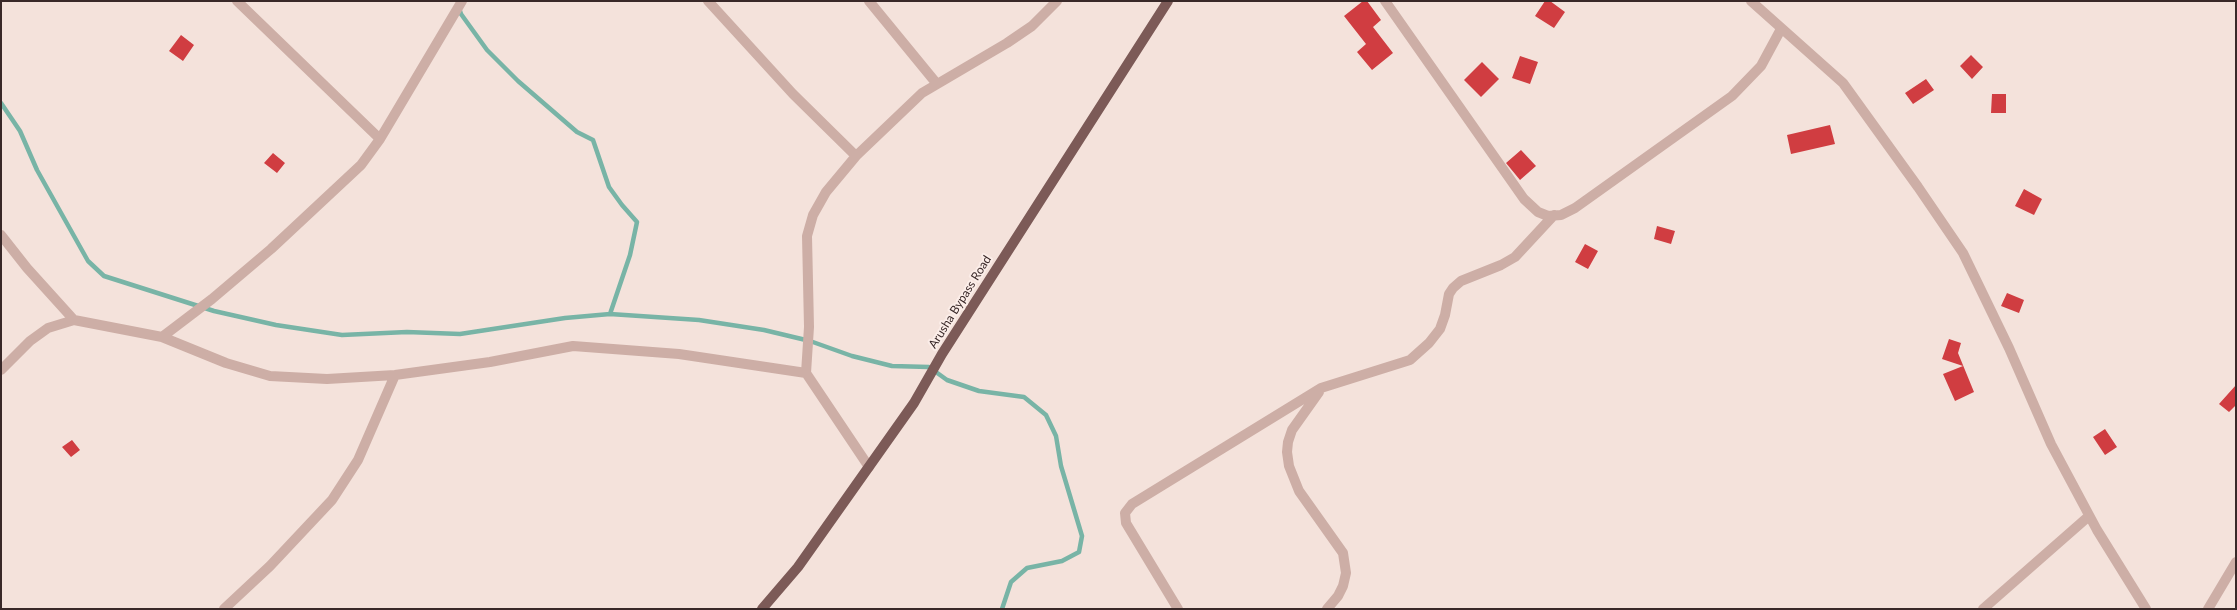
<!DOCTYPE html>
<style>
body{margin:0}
#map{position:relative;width:2237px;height:610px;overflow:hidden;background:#f4e2db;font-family:Lato,sans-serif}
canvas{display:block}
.frame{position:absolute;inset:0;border:2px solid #392828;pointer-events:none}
</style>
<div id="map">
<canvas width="2237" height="610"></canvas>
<div class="frame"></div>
</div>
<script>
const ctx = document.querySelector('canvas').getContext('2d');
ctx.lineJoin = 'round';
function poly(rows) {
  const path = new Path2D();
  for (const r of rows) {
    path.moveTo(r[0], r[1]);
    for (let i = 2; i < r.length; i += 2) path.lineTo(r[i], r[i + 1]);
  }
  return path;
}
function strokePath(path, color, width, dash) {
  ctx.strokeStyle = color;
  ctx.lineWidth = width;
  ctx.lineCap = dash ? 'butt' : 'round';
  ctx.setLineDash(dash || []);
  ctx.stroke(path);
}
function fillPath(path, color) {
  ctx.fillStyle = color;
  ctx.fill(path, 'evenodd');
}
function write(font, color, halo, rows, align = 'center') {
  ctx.font = font + ' Lato,sans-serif';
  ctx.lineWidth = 4;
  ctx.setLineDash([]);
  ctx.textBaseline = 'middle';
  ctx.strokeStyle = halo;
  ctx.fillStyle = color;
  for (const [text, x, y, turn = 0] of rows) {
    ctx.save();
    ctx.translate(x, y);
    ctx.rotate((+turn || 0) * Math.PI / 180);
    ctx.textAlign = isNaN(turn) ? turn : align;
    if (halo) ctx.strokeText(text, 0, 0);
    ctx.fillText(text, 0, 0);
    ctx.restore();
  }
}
const stream = poly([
 [459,8,461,14,487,50,518,81,577,132,593,140,609,187,622,205,637,222,630,255,610,314],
 [1,103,20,131,37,170,88,261,104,276,214,311,276,325,342,335,407,332,460,334,565,318,610,314,699,320,764,330,810,341,852,356,892,366,929,367,947,380,979,391,1024,397,1046,415,1056,436,1061,466,1082,536,1079,552,1062,561,1027,568,1011,582,1002,609]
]);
const building = poly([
 [1363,1,1367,1,1381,20,1373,27,1393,53,1372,70,1357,52,1366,44,1344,16],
 [1545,1,1550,1,1565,12,1554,28,1535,16],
 [181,35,194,45,183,61,169,51],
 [1971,55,1983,67,1972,79,1960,66],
 [1520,56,1538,62,1530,84,1512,78],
 [1482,62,1499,79,1481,97,1464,80],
 [1926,79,1934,90,1913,104,1905,93],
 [1992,94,2006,94,2006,113,1991,113],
 [1830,125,1835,144,1791,154,1787,135],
 [1521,150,1536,166,1520,180,1506,163],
 [273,153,285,163,277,173,264,163],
 [2024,189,2042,199,2034,215,2015,206],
 [1657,226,1675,231,1671,244,1654,239],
 [1585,244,1598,251,1588,269,1575,262],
 [2007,293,2024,300,2019,313,2001,306],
 [1949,339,1961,343,1958,353,1974,392,1955,401,1943,374,1963,366,1942,359],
 [2236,385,2236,405,2229,412,2219,404],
 [2105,429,2117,447,2105,455,2093,437],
 [72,440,80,450,71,457,62,447]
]);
const minor = poly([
 [237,1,380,139],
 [708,1,793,94,856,156],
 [869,1,937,84],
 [1385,1,1524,199,1538,212,1548,216,1561,215,1575,208,1732,96,1761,66,1781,29],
 [1751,1,1843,83,1918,187,1963,253,2009,348,2051,444,2097,530,2146,609],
 [1,235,27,268,74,320,162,337,226,363,270,376,327,379,395,375,490,362,573,346,679,354,806,373,869,467],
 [162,337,212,299,271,249,361,165,380,139,462,1],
 [1,370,30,341,48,328,74,320],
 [806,373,809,327,807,236,813,215,826,192,856,156,922,93,1007,43,1032,26,1057,1],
 [1319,392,1292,430,1288,442,1287,452,1289,466,1299,491,1343,553,1346,573,1343,586,1338,596,1327,609],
 [224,609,270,566,332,500,358,460,395,375],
 [1178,609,1126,523,1125,513,1132,504,1321,388,1410,360,1429,343,1440,329,1445,315,1449,294,1453,288,1461,281,1501,265,1515,257,1554,215],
 [1983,609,2089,516],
 [2208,609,2236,562]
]);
const major = poly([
 [762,609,798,567,914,403,942,354,1168,1]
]);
const streetNames = [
 ["Arusha Bypass Road",960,302,-58]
];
strokePath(stream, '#78b4a6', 4.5);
fillPath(building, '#d03d41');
strokePath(minor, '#cdaea6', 10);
strokePath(major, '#7c5a57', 10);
write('12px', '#392828', '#fbede8', streetNames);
</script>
